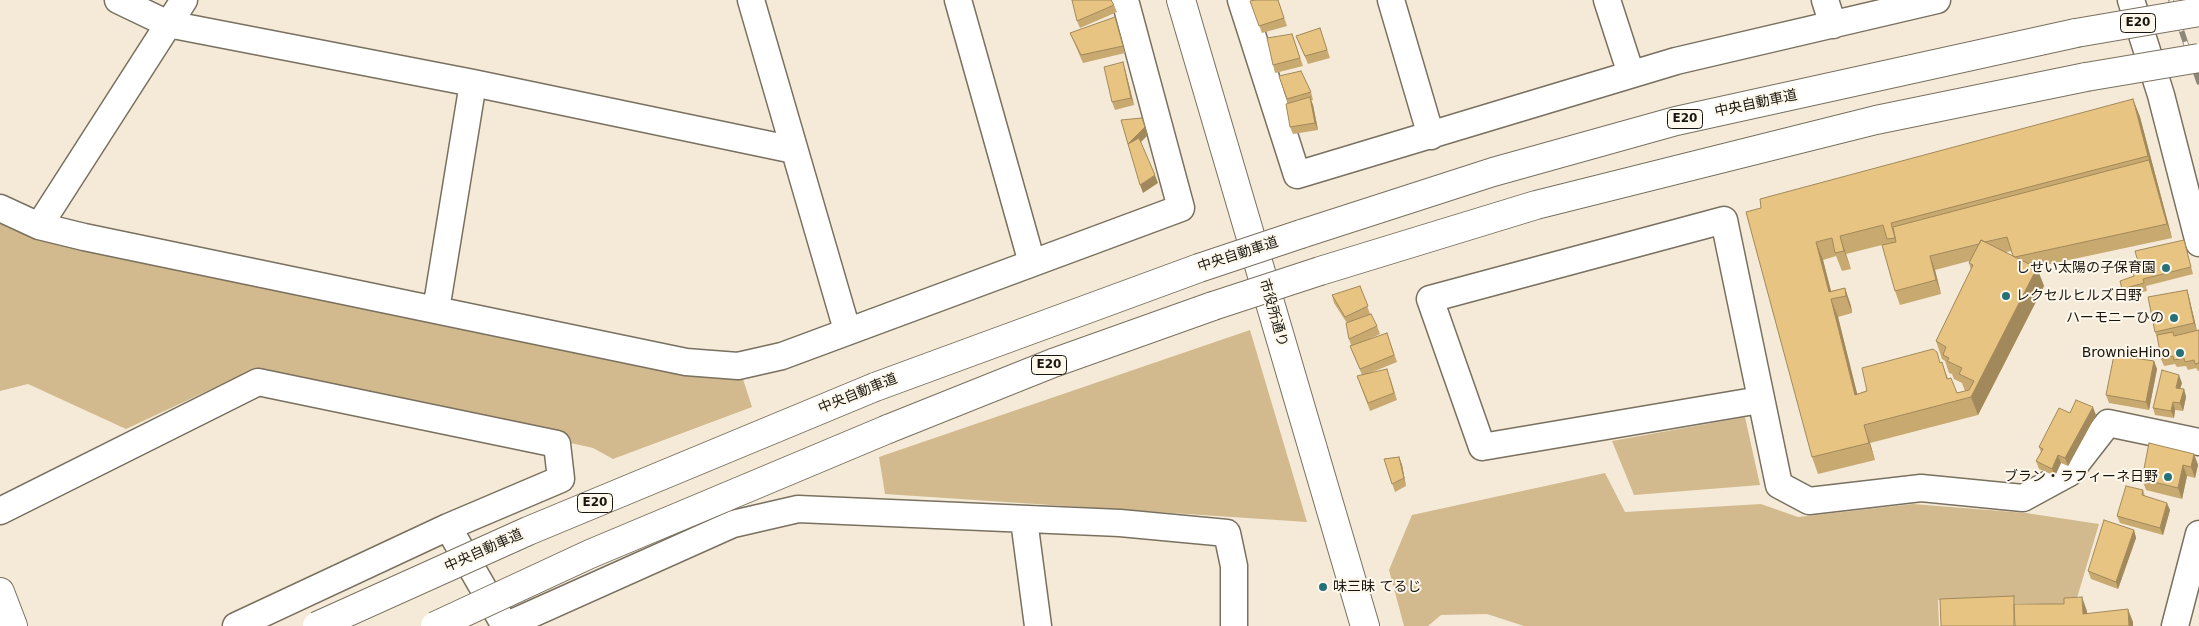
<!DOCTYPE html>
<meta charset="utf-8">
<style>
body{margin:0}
canvas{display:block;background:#f4ead7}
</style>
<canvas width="2199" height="626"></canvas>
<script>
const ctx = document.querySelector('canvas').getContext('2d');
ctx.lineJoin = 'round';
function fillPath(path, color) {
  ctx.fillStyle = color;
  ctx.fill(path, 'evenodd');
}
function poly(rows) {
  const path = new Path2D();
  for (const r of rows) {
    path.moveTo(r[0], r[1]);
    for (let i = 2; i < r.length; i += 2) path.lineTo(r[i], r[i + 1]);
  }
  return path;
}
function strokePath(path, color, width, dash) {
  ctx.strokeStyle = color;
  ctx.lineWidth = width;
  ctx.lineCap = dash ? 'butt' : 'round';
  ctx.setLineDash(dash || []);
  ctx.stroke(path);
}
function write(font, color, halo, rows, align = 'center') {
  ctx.font = font + ' "DejaVu Sans","Noto Sans JP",sans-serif';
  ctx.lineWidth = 4;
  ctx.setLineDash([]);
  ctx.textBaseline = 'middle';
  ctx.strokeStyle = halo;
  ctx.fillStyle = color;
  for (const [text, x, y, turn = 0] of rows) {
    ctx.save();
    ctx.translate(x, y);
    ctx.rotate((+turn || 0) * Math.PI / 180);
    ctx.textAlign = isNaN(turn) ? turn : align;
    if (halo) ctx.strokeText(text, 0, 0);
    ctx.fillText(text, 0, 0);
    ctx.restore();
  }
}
const green = poly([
 [0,221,74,248,648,365,742,376,752,407,613,459,593,448,250,371,126,429,28,384,0,391],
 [1250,330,1307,522,885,494,879,457],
 [1745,417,1760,485,1634,495,1612,441],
 [1605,473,1625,512,1761,504,1798,517,1913,504,2026,513,2099,524,2077,598,2071,605,1938,600,1939,626,1524,626,1487,614,1441,615,1428,626,1404,626,1389,570,1412,515]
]);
const street = poly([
 [118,0,168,24,473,83,794,150],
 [751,0,847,330],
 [958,0,1032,263],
 [1241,0,1297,175,1676,61,1937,0],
 [1391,0,1431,136],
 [1607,0,1631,74],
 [1825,0,1833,25],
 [2131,0,2161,95,2199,243],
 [0,208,39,226,84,237,686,362,738,366,782,356,1181,208,1125,0],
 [39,226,184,0],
 [436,310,473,83],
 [1760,400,1482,447,1430,299,1724,220,1779,485,1809,501,1921,488,2023,498,2069,473,2108,423,2199,442],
 [0,511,258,382,557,444,561,479,448,527,236,626],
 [1024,520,1038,626],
 [448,527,505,626,733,524,798,509,1120,523,1227,533,1234,566,1234,626],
 [2175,626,2199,534]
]);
const secondary = poly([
 [1181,0,1365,626],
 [0,592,13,626]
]);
const highway = poly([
 [1301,234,1493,172,1676,121,2076,33],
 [1320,271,1536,205,1876,120,2086,77],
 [875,387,1199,268],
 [888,429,1053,363,1213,306]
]);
const rail = poly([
 [2171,0,2199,82]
]);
const highwayBridge = poly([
 [2076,33,2199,12],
 [2086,77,2199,58],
 [1199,268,1301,234],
 [1213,306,1320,271],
 [317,626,528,531,875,387],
 [435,626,590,554,888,429]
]);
const wall = poly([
 [1278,0,1287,26,1262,33,1250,1],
 [1114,5,1117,12,1080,28,1077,21],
 [1117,25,1125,53,1083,63,1070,33],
 [1320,28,1330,58,1308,64,1296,36],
 [1292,34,1303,66,1275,73,1273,65],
 [1123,62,1125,69,1134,105,1115,110,1112,102],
 [1279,76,1311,92,1313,100,1311,100,1313,105,1318,130,1293,134,1290,127,1288,103],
 [2133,99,2140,117,2172,238,2036,267,2037,268,2044,286,1978,415,1870,443,1875,460,1818,474,1812,457,1761,208],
 [1882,245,1895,291,1900,305,1941,294,1935,270,1969,261,1969,263,1971,270,1936,341,1942,359,1945,361,1949,373,1952,374,1954,379,1962,383,1965,391,1957,393,1948,379,1942,362,1857,394,1838,317,1852,313,1851,306,1845,288,1831,291,1823,260,1836,256,1842,271,1851,269,1846,254],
 [2012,251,2013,256,2006,252],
 [2184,240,2193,274,2146,286,2147,291,2124,296,2122,289,2134,276,2138,262],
 [1360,286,1370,314,1377,326,1380,334,1365,341,1387,333,1397,362,1370,373,1390,377,1397,400,1370,411,1357,376,1362,375,1350,346,1351,345,1349,339,1347,323,1334,303,1332,295],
 [2187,290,2189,297,2197,331,2199,330,2199,371,2198,371,2196,368,2188,370,2186,366,2177,367,2175,364,2164,366,2161,359,2158,340,2155,332],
 [2154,361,2157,369,2149,410,2109,403,2106,395],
 [2182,383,2180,389,2184,389,2186,397,2183,411,2175,410,2174,418,2155,415,2153,408],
 [2070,413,2096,415,2068,466,2061,463,2055,476,2039,469,2036,461,2041,452,2039,447],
 [2194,454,2198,465,2195,478,2187,476,2182,499,2146,490,2142,479],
 [1399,457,1402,465,1406,486,1395,492,1384,459],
 [2143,490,2145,496,2170,510,2163,535,2120,523,2117,516],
 [2134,530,2136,538,2118,589,2091,579,2088,571]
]);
const shadedWall = poly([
 [1123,62,1125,69,1134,105,1131,98],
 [1310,97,1313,105,1318,130,1315,123],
 [2133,99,2140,117,2172,238,2167,224,2148,156],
 [1142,118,1148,135,1131,152,1128,144],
 [1155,175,1158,183,1143,193,1140,185],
 [1840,236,1851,269,1844,251],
 [1816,242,1823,260,1833,299,1829,292],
 [1930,256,1935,270,1941,294,1936,280],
 [2037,268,2044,286,1978,415,1971,397],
 [1845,288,1851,306,1852,313,1846,296],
 [2187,290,2189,297,2197,331,2194,323],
 [1831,299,1838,317,1862,413,1855,395],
 [2154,361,2157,369,2149,410,2146,402],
 [2179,375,2182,383,2178,395,2176,388],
 [2184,389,2186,397,2183,411,2180,403],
 [2173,402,2175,410,2174,418,2171,411],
 [2093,407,2096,415,2068,466,2065,458],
 [1864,425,1870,443,1875,460,1869,443],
 [2194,454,2198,465,2195,478,2191,467],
 [2058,455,2061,463,2055,476,2052,469],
 [1399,457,1402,465,1406,486,1404,478],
 [2183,465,2187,476,2182,499,2178,488],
 [2167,503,2170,510,2163,535,2160,528],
 [2134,530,2136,538,2118,589,2116,582],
 [2082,597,2087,611,2088,626,2083,614],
 [2128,609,2133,622,2133,626,2129,626]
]);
const building = poly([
 [1072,0,1111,0,1114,5,1077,21,1072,0],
 [1255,0,1278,0,1284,18,1259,26,1250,1,1255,0],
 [1115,17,1123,46,1081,55,1070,33,1115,17],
 [1320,28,1327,50,1305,56,1296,36,1320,28],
 [1292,34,1300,58,1273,65,1267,38,1292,34],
 [1123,62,1131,98,1112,102,1104,67,1123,62],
 [1301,71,1311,92,1287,99,1279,76,1301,71],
 [1310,97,1315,123,1290,127,1286,104,1310,97],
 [2133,99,2148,156,1891,223,1895,238,1887,239,1883,225,1840,236,1844,251,1835,253,1832,238,1816,242,1829,292,1845,288,1846,296,1831,299,1855,395,1867,391,1862,368,1933,349,1937,352,1940,363,1942,362,1947,379,1951,378,1957,393,1969,390,1974,381,1959,374,1962,368,1947,361,1949,358,1943,355,1946,347,1936,341,1973,265,1969,263,1981,240,2037,268,1971,397,1864,425,1869,443,1812,457,1746,212,1761,208,1760,199,2133,99],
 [1142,118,1145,127,1128,144,1121,120,1142,118],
 [1139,138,1155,175,1140,185,1128,144,1139,138],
 [2149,160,2167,224,2015,257,2013,256,2007,237,1985,242,1981,240,1979,244,1930,256,1936,280,1895,291,1882,245,1896,242,1893,227,2149,160],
 [2184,240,2191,267,2143,279,2144,283,2122,289,2120,281,2134,276,2130,264,2138,262,2135,251,2184,240],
 [1360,286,1368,306,1345,317,1332,295,1360,286],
 [2187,290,2194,323,2155,332,2148,297,2187,290],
 [1371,314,1377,326,1349,339,1346,323,1371,314],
 [2199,330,2199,363,2195,364,2194,360,2185,362,2184,358,2174,360,2173,356,2161,359,2157,335,2173,332,2174,336,2199,330],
 [1387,333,1394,355,1360,369,1350,346,1387,333],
 [2114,355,2154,361,2146,402,2106,395,2114,355],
 [1387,369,1394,393,1368,403,1357,376,1387,369],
 [2162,370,2179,375,2176,388,2184,389,2180,403,2173,402,2171,411,2153,408,2162,370],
 [2076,400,2093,407,2065,458,2058,455,2052,469,2036,461,2043,449,2039,447,2059,408,2070,413,2076,400],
 [2149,443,2194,454,2191,467,2183,465,2178,488,2142,479,2149,443],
 [1399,457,1404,478,1392,484,1384,459,1399,457],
 [2126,486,2143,490,2142,495,2167,503,2160,528,2117,516,2126,486],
 [2104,520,2134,530,2116,582,2088,571,2104,520],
 [2014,596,2014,626,1941,626,1940,599,2014,596],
 [2082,597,2083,614,2128,609,2129,626,2015,626,2014,604,2064,604,2064,598,2082,597]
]);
const markers = [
 [2166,268,5,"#267077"],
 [2006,296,5,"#267077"],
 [2174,318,5,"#267077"],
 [2180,353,5,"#267077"],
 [2168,477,5,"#267077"],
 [1323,587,5,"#267077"]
];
const shields = [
 [2138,23,35],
 [1685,119,35],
 [1049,365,35],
 [595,503,35]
];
const shieldNames = [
 ["E20",2138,23],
 ["E20",1685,119],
 ["E20",1049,365],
 ["E20",595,503]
];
const streetNames = [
 ["中央自動車道",1756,104,-12],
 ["中央自動車道",1238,255,-18],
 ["市役所通り",1273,313,74],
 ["中央自動車道",858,394,-22],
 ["中央自動車道",484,551,-24]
];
const poiNames = [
 ["しせい太陽の子保育園",2156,268],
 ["レクセルヒルズ日野",2016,296,"left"],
 ["ハーモニーひの",2164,318],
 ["BrownieHino",2170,353],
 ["ブラン・ラフィーネ日野",2158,477],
 ["味三昧 てるじ",1333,587,"left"]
];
fillPath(green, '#d2ba8e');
strokePath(street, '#79705f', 29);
strokePath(secondary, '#79705f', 30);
strokePath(highway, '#79705f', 30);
strokePath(street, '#fff', 26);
strokePath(secondary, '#fff', 28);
strokePath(highway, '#fff', 28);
strokePath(rail, '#8d8679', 5.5);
strokePath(rail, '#fef8ec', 4, [11]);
strokePath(highwayBridge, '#79705f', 30, []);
strokePath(highwayBridge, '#fff', 28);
fillPath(wall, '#c8a970');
fillPath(shadedWall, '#a2895b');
fillPath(building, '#e8c482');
strokePath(building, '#a2895b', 1);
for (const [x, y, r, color] of markers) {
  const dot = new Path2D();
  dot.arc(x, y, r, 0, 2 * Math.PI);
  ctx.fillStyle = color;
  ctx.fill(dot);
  strokePath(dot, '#fef8ec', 2);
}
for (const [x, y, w] of shields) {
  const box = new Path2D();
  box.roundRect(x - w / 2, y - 9.5, w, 19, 4);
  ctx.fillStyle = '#fef8ec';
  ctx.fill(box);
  strokePath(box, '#19160f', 1);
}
write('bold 12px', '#19160f', null, shieldNames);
write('14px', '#19160f', '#fef8ec', streetNames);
write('14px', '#19160f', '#fef8ec', poiNames, 'right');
</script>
